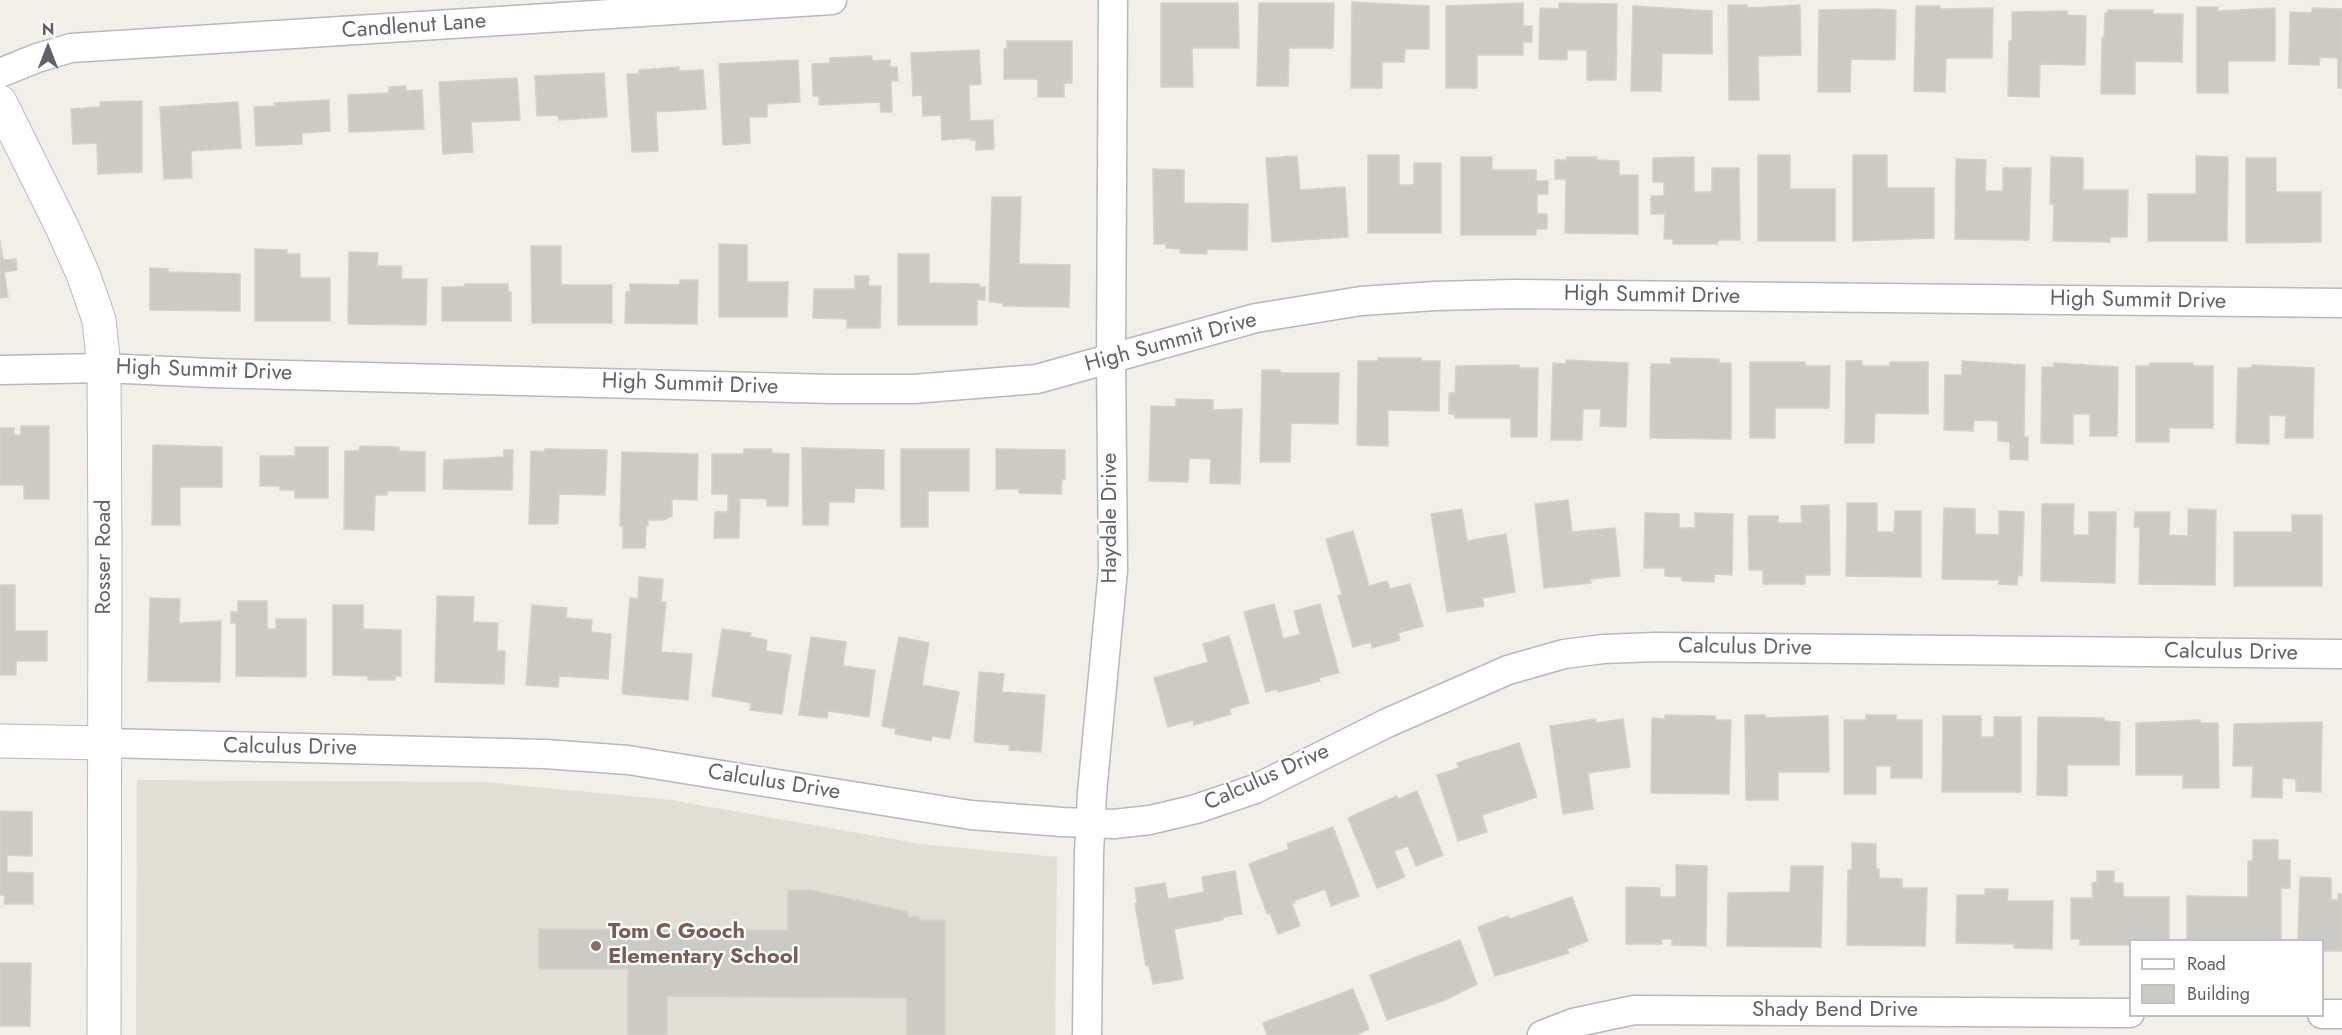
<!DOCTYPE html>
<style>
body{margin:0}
#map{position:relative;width:2342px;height:1035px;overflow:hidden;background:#f1efe8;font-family:Jost,sans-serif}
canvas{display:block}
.legend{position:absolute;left:2129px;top:939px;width:195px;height:78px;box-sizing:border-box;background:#fff;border:2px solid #bfc1c3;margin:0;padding:8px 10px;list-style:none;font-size:18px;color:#5f6368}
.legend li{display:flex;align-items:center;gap:12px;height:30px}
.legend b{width:30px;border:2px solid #bfc1c3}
.north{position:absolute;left:18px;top:18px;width:60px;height:60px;-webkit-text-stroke:4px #fff;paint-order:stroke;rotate:0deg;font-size:16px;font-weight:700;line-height:24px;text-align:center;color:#5f6368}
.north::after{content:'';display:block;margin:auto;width:21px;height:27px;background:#5f6368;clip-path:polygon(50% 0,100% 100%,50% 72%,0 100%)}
</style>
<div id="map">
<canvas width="2342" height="1035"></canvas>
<ul class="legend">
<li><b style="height:8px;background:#fff"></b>Road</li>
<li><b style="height:16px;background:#cccac5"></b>Building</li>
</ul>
<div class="north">N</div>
</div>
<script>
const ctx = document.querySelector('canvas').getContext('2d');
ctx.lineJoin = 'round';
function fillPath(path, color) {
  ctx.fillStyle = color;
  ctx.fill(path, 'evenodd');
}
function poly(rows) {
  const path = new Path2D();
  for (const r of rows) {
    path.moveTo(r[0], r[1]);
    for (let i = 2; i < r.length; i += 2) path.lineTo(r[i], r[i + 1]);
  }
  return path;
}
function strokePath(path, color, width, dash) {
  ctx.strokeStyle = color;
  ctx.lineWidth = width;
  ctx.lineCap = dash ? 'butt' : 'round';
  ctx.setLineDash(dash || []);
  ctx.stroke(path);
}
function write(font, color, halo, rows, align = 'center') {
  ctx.font = font + ' Jost,sans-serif';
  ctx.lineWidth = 4.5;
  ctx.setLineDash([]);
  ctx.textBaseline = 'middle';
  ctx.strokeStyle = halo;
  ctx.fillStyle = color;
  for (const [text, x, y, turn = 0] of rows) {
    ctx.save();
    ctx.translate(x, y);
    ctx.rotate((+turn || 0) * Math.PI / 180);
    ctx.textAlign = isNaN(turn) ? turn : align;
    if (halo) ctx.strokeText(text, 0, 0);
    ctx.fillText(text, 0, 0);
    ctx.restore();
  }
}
const education = poly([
 [137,780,484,782,671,800,921,844,1057,857,1055,1035,136,1035]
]);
const building = poly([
 [1352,2,1429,6,1429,49,1405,49,1404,62,1382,62,1382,88,1351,88,1352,2],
 [1161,3,1238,3,1239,48,1192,48,1193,87,1161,87,1161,3],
 [1259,3,1334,3,1333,48,1289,48,1288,86,1257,86,1259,3],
 [1523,3,1523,26,1532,26,1532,42,1523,42,1523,55,1477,55,1477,88,1446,88,1446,6,1523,3],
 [1559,3,1617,4,1616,80,1587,80,1587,50,1567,50,1567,60,1539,59,1540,8,1559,9,1559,3],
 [1728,5,1747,5,1747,8,1800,5,1801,55,1758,56,1759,100,1729,100,1728,5],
 [1633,6,1712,11,1712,54,1662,53,1661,91,1631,91,1633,6],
 [1916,6,1940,6,1940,9,1993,8,1992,58,1946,58,1945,92,1914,91,1916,6],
 [2197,7,2218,7,2218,11,2275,8,2275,61,2228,61,2228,93,2197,93,2197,7],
 [2312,8,2342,9,2342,88,2338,88,2338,58,2320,57,2319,65,2289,64,2290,12,2312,13,2312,8],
 [1878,9,1896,10,1895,60,1851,59,1850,92,1818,92,1819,10,1878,9],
 [2108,10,2153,10,2153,14,2183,14,2182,62,2135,61,2135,94,2101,94,2102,38,2104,38,2105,13,2108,13,2108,10],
 [2067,11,2067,15,2086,16,2085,65,2040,64,2039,97,2008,96,2009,41,2012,41,2012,12,2067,11],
 [1007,41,1072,41,1072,83,1064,83,1064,97,1038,97,1038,79,1004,79,1004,49,1007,49,1007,41],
 [979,50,981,84,969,85,970,121,993,120,994,149,976,150,976,140,970,140,970,138,942,140,941,115,923,116,922,95,913,96,911,53,979,50],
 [872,56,872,61,890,60,890,67,897,67,898,81,891,81,892,112,881,112,880,102,819,105,819,96,813,96,812,64,830,63,830,58,872,56],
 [798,60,800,102,767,104,767,117,749,117,750,143,723,145,719,64,798,60],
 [679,67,679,71,703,70,706,109,656,112,658,151,632,152,627,74,639,74,639,70,679,67],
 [604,73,607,117,559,120,558,115,537,116,535,76,604,73],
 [517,78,520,120,471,122,473,152,443,154,439,82,517,78],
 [406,86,406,91,422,90,424,129,349,132,348,95,389,93,389,87,406,86],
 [329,100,330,131,302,133,302,144,256,146,254,107,275,106,274,103,329,100],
 [142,101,142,172,98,174,97,143,73,144,71,109,100,107,100,102,142,101],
 [238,102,241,148,191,151,192,178,164,179,160,107,238,102],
 [1368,155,1399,155,1399,185,1414,185,1414,163,1441,163,1441,233,1368,233,1368,155],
 [1758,155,1790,155,1790,189,1835,189,1835,241,1758,241,1758,155],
 [1853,155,1887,155,1887,188,1934,188,1934,238,1853,241,1853,155],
 [1297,156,1300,190,1345,187,1348,237,1272,242,1266,158,1297,156],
 [2196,156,2228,157,2227,241,2148,241,2148,194,2196,194,2196,156],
 [1461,157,1492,157,1492,170,1536,170,1536,181,1548,181,1548,194,1537,194,1537,214,1547,214,1547,229,1536,229,1536,235,1461,235,1461,157],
 [1567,157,1597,157,1597,160,1619,161,1619,175,1638,175,1638,234,1565,233,1566,179,1555,179,1555,160,1567,160,1567,157],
 [1694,157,1694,192,1712,192,1712,168,1739,168,1740,240,1718,240,1718,244,1673,244,1673,239,1664,239,1665,214,1651,214,1651,196,1664,196,1664,182,1653,182,1653,158,1694,157],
 [2051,157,2083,158,2083,190,2128,190,2127,237,2110,237,2110,242,2053,241,2054,204,2050,204,2051,157],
 [2246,158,2276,158,2276,192,2321,192,2321,242,2246,243,2246,158],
 [1956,159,1986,160,1985,191,2003,191,2003,168,2031,168,2029,240,1955,239,1956,159],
 [1153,169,1184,170,1184,203,1248,204,1247,250,1207,249,1207,254,1180,253,1180,249,1166,248,1166,244,1154,244,1153,169],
 [992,197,1021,197,1019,264,1070,265,1069,307,1003,306,1003,303,989,302,992,197],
 [0,241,3,260,16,259,17,270,4,272,8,297,0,298,0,241],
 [719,244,747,245,747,282,788,282,787,317,719,317,719,244],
 [531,246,561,246,561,285,612,285,612,323,532,323,531,246],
 [255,249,287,250,287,254,300,254,300,278,330,278,330,321,255,321,255,249],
 [349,252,378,253,377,266,402,266,401,279,427,279,426,325,348,324,349,252],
 [898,254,929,254,929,283,979,284,979,287,985,287,985,300,977,300,977,325,898,325,898,254],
 [150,268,168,269,168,272,240,274,240,311,150,310,150,268],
 [855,276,869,276,868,286,881,286,880,328,847,328,847,319,813,318,814,289,855,289,855,276],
 [680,280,698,280,697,324,625,323,626,292,630,292,630,284,680,285,680,280],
 [465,284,508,284,508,292,511,292,511,321,442,321,442,287,464,287,465,284],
 [1378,358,1421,358,1421,361,1440,361,1439,411,1388,410,1388,446,1357,445,1358,361,1378,361,1378,358],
 [1671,358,1719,359,1719,363,1731,363,1731,439,1650,438,1651,364,1671,364,1671,358],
 [1566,360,1628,363,1626,427,1600,426,1601,409,1583,409,1582,440,1551,440,1553,363,1566,364,1566,360],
 [1846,361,1862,361,1862,366,1890,366,1890,362,1928,362,1928,414,1875,413,1874,443,1845,443,1846,361],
 [1962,361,2025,365,2024,437,2028,437,2028,460,2010,459,2010,442,1998,441,1998,421,1974,420,1973,431,1944,430,1945,375,1962,375,1962,361],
 [1750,362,1805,362,1805,366,1830,366,1829,408,1775,408,1775,438,1750,438,1750,362],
 [2054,363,2118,367,2117,436,2090,436,2090,414,2073,414,2073,444,2041,443,2042,367,2054,367,2054,363],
 [2150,363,2193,363,2193,366,2213,366,2213,428,2169,428,2169,442,2136,442,2136,366,2150,366,2150,363],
 [1519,365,1519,368,1538,368,1537,437,1511,437,1511,418,1455,418,1455,414,1449,414,1449,393,1455,393,1456,366,1519,365],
 [2252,365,2314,368,2313,438,2285,438,2286,416,2269,415,2269,444,2236,443,2238,368,2252,368,2252,365],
 [1262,370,1280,370,1280,373,1339,373,1338,424,1291,423,1290,462,1260,462,1262,370],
 [1176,399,1213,400,1213,410,1242,409,1240,484,1210,483,1211,459,1189,458,1188,482,1149,481,1151,406,1176,407,1176,399],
 [21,426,49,426,49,499,24,499,24,485,0,485,0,428,14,428,14,435,21,435,21,426],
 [153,445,222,447,222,487,180,487,180,525,152,525,153,445],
 [360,446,399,447,399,451,425,452,425,491,387,491,387,495,375,495,374,530,344,529,345,451,359,451,360,446],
 [295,447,328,447,328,498,295,498,295,490,280,490,280,486,260,486,260,456,295,456,295,447],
 [802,448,884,450,884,489,855,488,854,502,829,502,828,525,803,525,802,448],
 [545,449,607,450,605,495,559,494,558,524,529,524,531,451,545,452,545,449],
 [744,449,772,449,772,453,789,454,788,506,767,506,767,499,740,498,739,538,714,538,715,512,728,512,728,494,712,494,712,454,744,454,744,449],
 [901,449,969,449,969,491,928,491,928,527,901,527,901,449],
 [996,449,1065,450,1065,479,1062,479,1061,494,1019,493,1019,489,996,489,996,449],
 [504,450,513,450,512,490,443,489,444,460,504,457,504,450],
 [622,452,698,454,697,500,672,499,672,516,663,520,648,520,648,526,646,525,645,548,623,548,623,526,620,526,622,452],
 [1568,500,1572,532,1615,528,1620,576,1590,579,1591,583,1544,588,1535,504,1568,500],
 [1847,503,1877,503,1877,532,1894,532,1895,511,1921,511,1921,577,1846,576,1847,503],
 [2042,504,2074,504,2073,535,2089,535,2089,512,2116,512,2115,583,2041,581,2042,504],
 [1829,505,1830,575,1805,575,1805,584,1763,584,1763,570,1749,570,1748,516,1778,516,1778,523,1802,523,1801,506,1829,505],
 [1944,508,1975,509,1975,534,1999,535,1999,511,2024,512,2022,576,2018,575,2017,585,1999,584,1999,580,1942,579,1944,508],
 [1462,509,1467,541,1506,534,1515,592,1482,598,1484,606,1447,612,1431,514,1462,509],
 [2188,509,2216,510,2215,585,2139,584,2140,527,2134,527,2135,512,2170,512,2169,535,2188,536,2188,509],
 [1645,513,1679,514,1679,528,1695,528,1695,513,1733,514,1732,575,1714,574,1714,582,1682,581,1682,577,1665,576,1665,568,1644,568,1645,513],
 [2292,515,2322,515,2322,586,2234,586,2234,532,2292,532,2292,515],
 [1353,531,1369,586,1387,581,1390,589,1410,584,1423,626,1398,633,1400,640,1372,648,1371,642,1353,647,1338,596,1342,595,1326,539,1353,531],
 [639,577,663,579,661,602,666,602,661,652,692,654,688,700,622,694,630,598,638,599,639,577],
 [0,585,15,585,15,631,47,631,47,661,16,661,16,675,0,675,0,585],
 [437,596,474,597,473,622,498,623,497,651,505,651,504,684,435,682,437,596],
 [150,598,180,599,179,623,221,621,220,682,148,681,150,598],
 [238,601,267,601,267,629,276,629,276,619,306,619,306,677,236,676,236,623,231,623,231,612,238,612,238,601],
 [1274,604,1283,639,1300,634,1294,611,1320,604,1339,673,1319,678,1320,681,1278,692,1277,689,1266,692,1244,612,1274,604],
 [333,605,363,605,363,629,401,630,401,676,395,676,395,680,368,680,368,676,333,675,333,605],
 [532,605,567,608,566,618,592,620,591,632,611,634,608,679,559,676,558,687,526,685,532,605],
 [722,629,751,633,750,637,767,640,766,651,791,655,782,714,750,710,751,703,712,696,722,629],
 [1229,636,1249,703,1229,709,1231,714,1194,725,1193,720,1168,727,1154,678,1208,662,1203,644,1229,636],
 [811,637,846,642,843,666,875,670,869,717,828,711,827,718,799,715,811,637],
 [899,637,929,643,922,685,959,692,950,739,932,736,931,741,895,734,896,729,882,726,899,637],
 [979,672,1004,674,1002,692,1045,695,1041,752,1009,750,1010,745,974,742,979,672],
 [1665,715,1715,716,1715,720,1731,720,1729,794,1651,793,1652,718,1665,719,1665,715],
 [1745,715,1765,715,1765,718,1828,716,1829,772,1778,772,1778,800,1746,800,1745,715],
 [1866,715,1896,715,1896,720,1922,720,1922,778,1891,778,1891,766,1876,766,1876,794,1844,794,1844,720,1866,720,1866,715],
 [1943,716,1981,716,1981,737,1994,737,1994,717,2021,717,2021,792,1942,792,1943,716],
 [2038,717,2104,718,2104,721,2120,722,2119,765,2067,765,2067,796,2037,795,2038,717],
 [1596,719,1596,723,1623,719,1630,767,1588,773,1593,809,1563,814,1550,726,1596,719],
 [2200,720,2200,723,2218,723,2219,788,2183,788,2183,775,2136,775,2136,723,2200,720],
 [2322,722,2321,792,2296,791,2296,779,2282,778,2282,798,2252,797,2253,766,2233,766,2234,724,2322,722],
 [1519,743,1537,797,1482,815,1487,832,1458,841,1437,775,1459,768,1457,763,1519,743],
 [1417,791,1443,855,1416,866,1408,846,1394,851,1405,877,1377,888,1348,818,1397,796,1398,799,1417,791],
 [0,811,32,812,32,856,7,855,7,872,33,873,33,904,4,904,5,895,0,895,0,811],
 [1333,827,1359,896,1331,906,1325,889,1294,901,1295,903,1292,904,1300,926,1278,934,1270,913,1267,914,1249,864,1289,849,1287,844,1333,827],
 [2253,840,2278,840,2278,860,2290,860,2290,888,2281,888,2281,940,2187,940,2187,896,2248,897,2248,861,2253,861,2253,840],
 [1852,843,1876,844,1876,869,1879,869,1879,878,1902,879,1902,888,1927,888,1925,946,1847,945,1848,870,1852,870,1852,843],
 [1676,865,1707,866,1706,946,1672,945,1672,939,1662,939,1662,944,1626,944,1626,887,1660,888,1660,897,1676,897,1676,865],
 [1791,866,1823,866,1821,947,1727,946,1728,893,1790,892,1791,866],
 [1235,871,1242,914,1223,917,1223,920,1174,929,1183,979,1153,984,1149,966,1146,966,1135,904,1137,903,1135,888,1165,883,1168,899,1204,892,1202,877,1235,871],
 [2097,871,2114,871,2114,883,2123,883,2123,897,2169,897,2169,940,2130,940,2130,945,2080,945,2080,939,2071,939,2071,898,2093,898,2092,883,2097,882,2097,871],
 [2300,877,2331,878,2331,900,2338,900,2338,894,2342,894,2342,951,2322,951,2322,940,2298,940,2300,877],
 [1985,889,2008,889,2007,901,2053,901,2052,949,2014,948,2014,944,1956,943,1957,895,1985,895,1985,889],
 [788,890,811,890,908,912,908,917,919,917,919,920,945,920,945,1035,907,1035,907,998,667,996,667,1035,628,1035,628,969,539,969,539,929,788,930,788,890],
 [1572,897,1588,941,1567,949,1569,953,1495,976,1478,927,1508,916,1510,919,1572,897],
 [1460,940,1477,984,1445,1000,1387,1020,1370,975,1460,940],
 [0,963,31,963,30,1026,0,1026,0,963],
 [1353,989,1369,1029,1356,1035,1267,1035,1263,1023,1353,989]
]);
const street = poly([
 [0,73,37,58,71,48,832,0],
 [0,370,104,368,210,373,833,389,913,389,1037,379,1256,318,1361,301,1435,296,1514,294,2342,303],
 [105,743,545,754,628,760,971,815,1062,822,1114,824,1150,820,1196,809,1255,789,1387,723,1508,670,1564,654,1603,649,1656,647,2342,654],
 [2322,1014,2342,1014],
 [1087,1035,1089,853,1092,793,1113,570,1111,357,1113,0],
 [1542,1035,1573,1023,1634,1010,2130,1013]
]);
const secondary = poly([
 [0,102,62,227,83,274,99,320,104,368,105,560,104,1035],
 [0,741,105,743]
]);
const markers = [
 [596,946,6,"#8d6e63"]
];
const streetNames = [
 ["Candlenut Lane",414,27,-4],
 ["High Summit Drive",1652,296,1],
 ["High Summit Drive",2138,301,1],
 ["High Summit Drive",1171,343,-15],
 ["High Summit Drive",204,371,2],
 ["High Summit Drive",690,385,2],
 ["Haydale Drive",1111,518,-90],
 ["Rosser Road",105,557,-90],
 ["Calculus Drive",1745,648,1],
 ["Calculus Drive",2231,653,1],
 ["Calculus Drive",290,748,1],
 ["Calculus Drive",1267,778,-24],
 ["Calculus Drive",774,783,9],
 ["Shady Bend Drive",1835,1011]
];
const educationNames = [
 ["Tom C Gooch",608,933],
 ["Elementary School",608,958]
];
fillPath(education, '#e1ded6');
fillPath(building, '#cccac5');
strokePath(building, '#d6d1c6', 1.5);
strokePath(street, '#b5b8bc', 31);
strokePath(secondary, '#b6babf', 35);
strokePath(street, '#fff', 28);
strokePath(secondary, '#fff', 33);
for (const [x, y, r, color] of markers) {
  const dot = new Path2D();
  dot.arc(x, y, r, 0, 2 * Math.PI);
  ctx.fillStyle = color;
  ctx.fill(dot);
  strokePath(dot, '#fff', 2);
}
write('22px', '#5f6368', '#fff', streetNames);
write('bold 22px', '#785e54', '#fff', educationNames, 'left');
</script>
